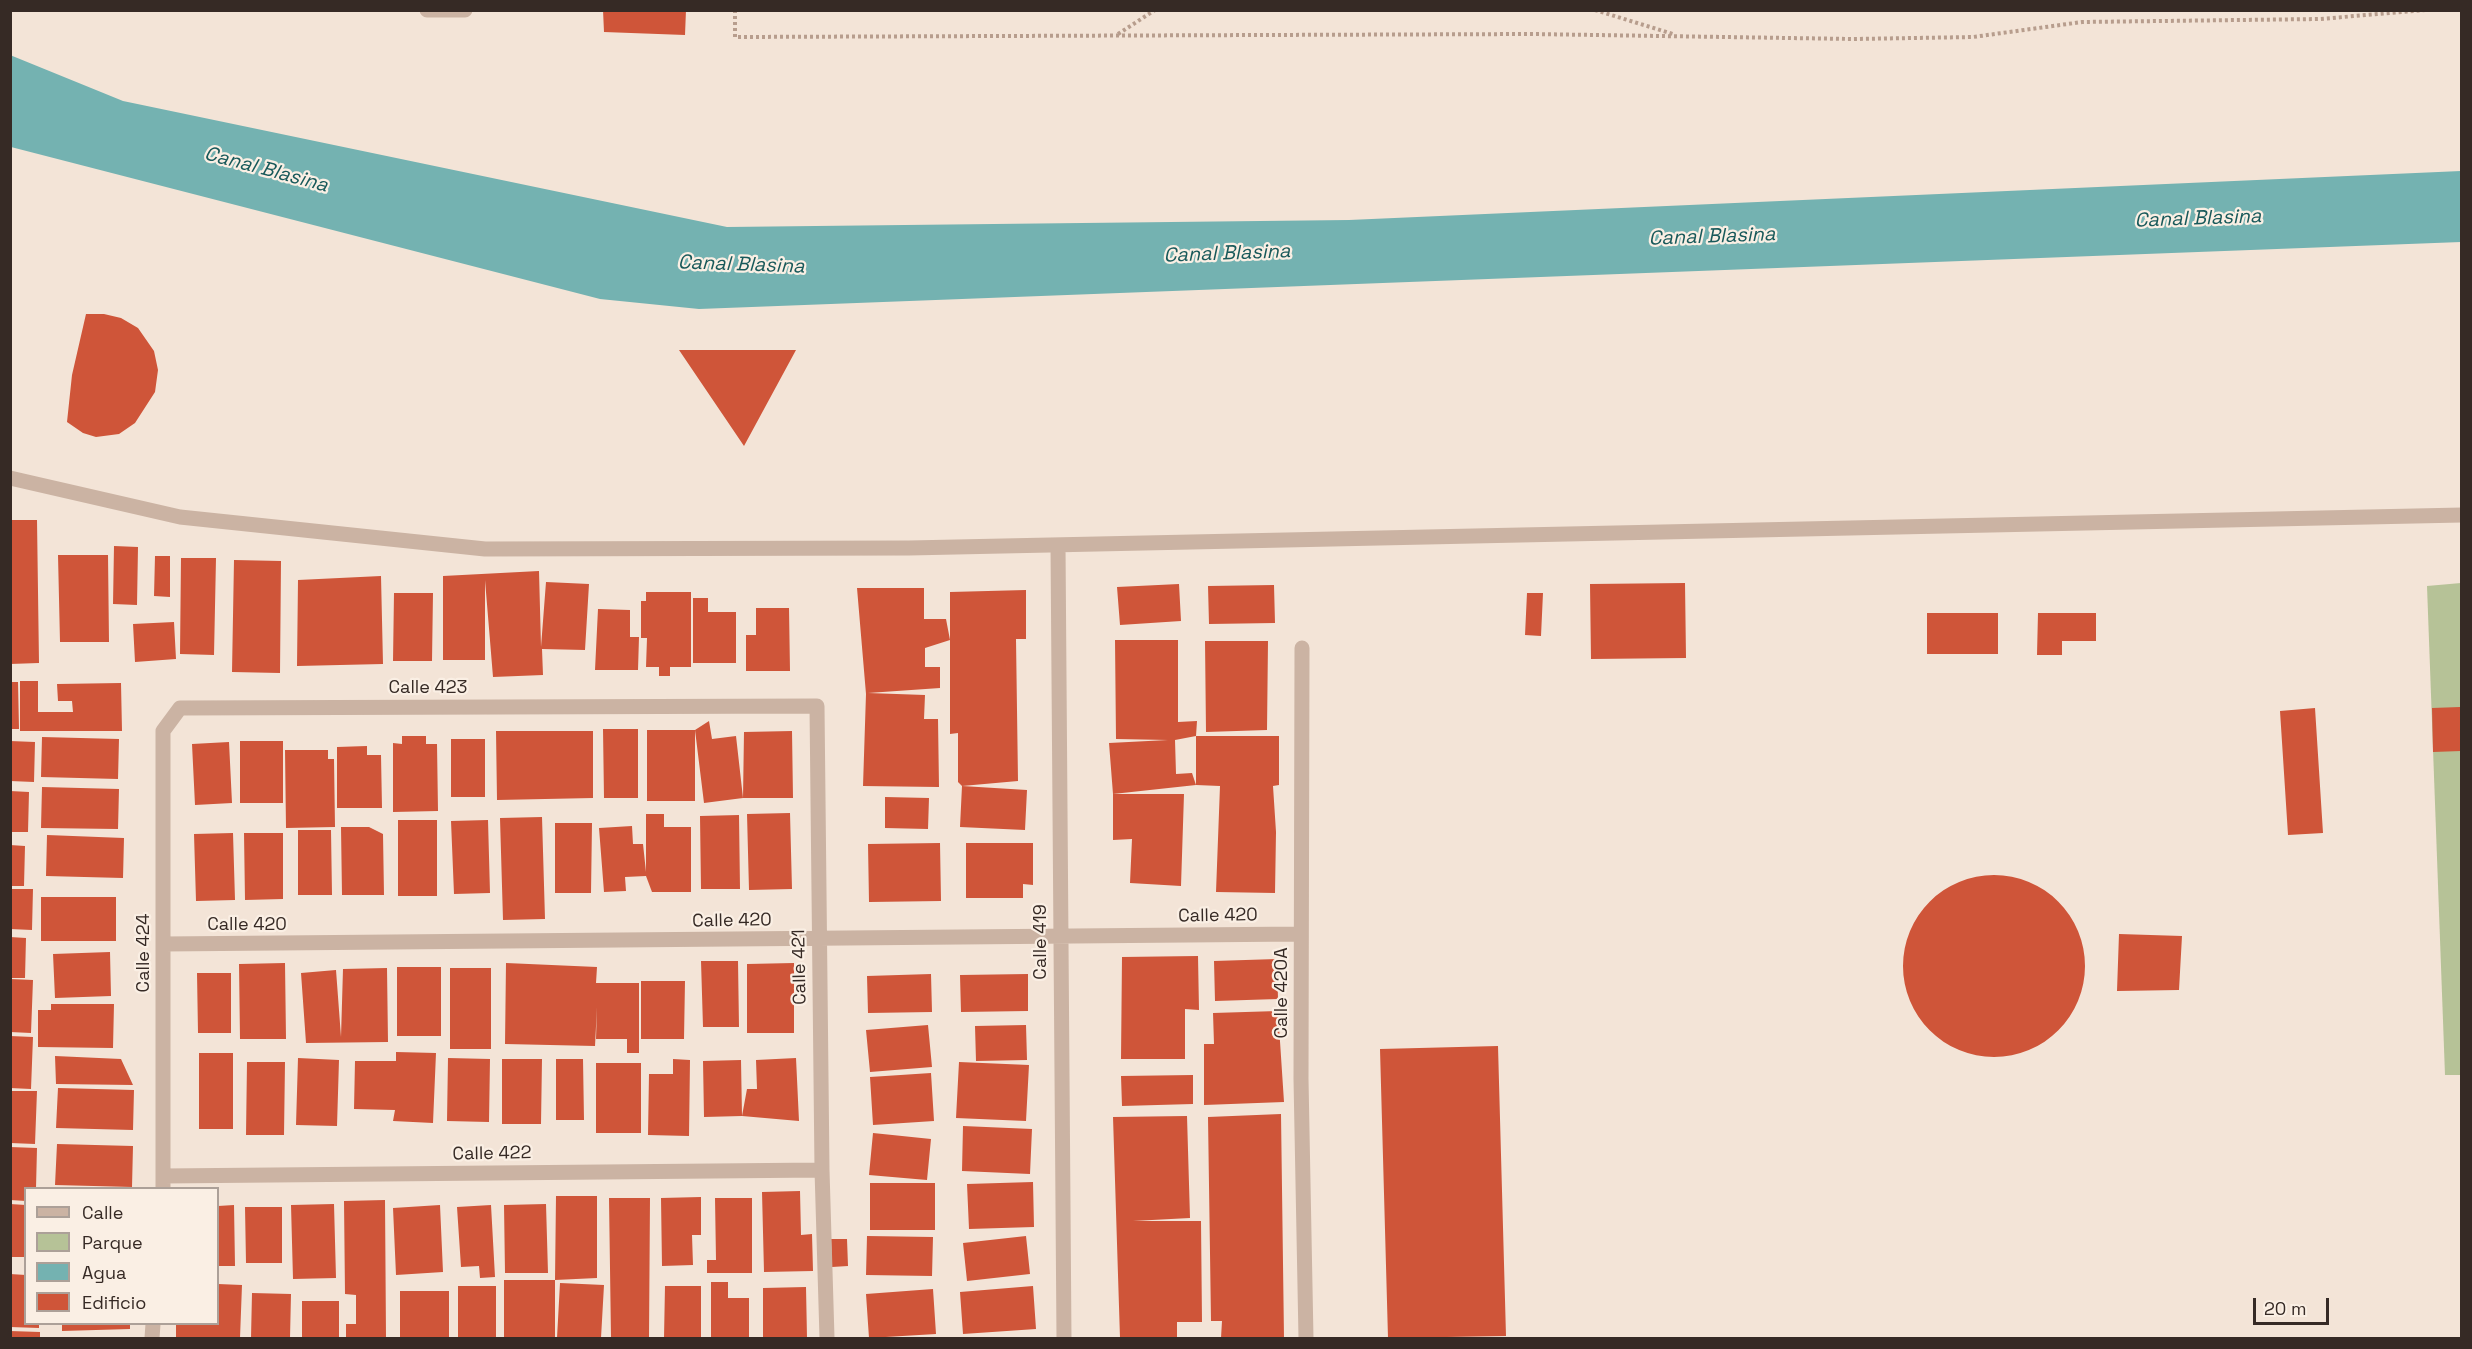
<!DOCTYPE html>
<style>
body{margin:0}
#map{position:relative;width:2472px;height:1349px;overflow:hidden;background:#f3e4d7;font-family:"Space Grotesk",sans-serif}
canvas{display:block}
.frame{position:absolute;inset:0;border:12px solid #362a25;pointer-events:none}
.legend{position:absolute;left:24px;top:1187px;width:195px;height:138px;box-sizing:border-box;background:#faefe4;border:2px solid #aca098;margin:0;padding:8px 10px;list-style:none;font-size:18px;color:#362a25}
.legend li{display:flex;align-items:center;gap:12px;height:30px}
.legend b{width:30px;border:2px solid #aca098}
.scale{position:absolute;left:2253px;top:1298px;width:76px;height:27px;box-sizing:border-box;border:3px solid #362a25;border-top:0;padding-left:8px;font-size:18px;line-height:21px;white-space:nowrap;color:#362a25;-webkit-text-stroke:4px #faefe4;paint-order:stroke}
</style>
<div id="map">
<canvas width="2472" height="1349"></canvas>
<div class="frame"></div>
<ul class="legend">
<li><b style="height:8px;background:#cbb3a3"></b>Calle</li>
<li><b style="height:16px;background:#b6c297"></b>Parque</li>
<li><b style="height:16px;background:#74b2b1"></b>Agua</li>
<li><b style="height:16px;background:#cf5539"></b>Edificio</li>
</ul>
<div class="scale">20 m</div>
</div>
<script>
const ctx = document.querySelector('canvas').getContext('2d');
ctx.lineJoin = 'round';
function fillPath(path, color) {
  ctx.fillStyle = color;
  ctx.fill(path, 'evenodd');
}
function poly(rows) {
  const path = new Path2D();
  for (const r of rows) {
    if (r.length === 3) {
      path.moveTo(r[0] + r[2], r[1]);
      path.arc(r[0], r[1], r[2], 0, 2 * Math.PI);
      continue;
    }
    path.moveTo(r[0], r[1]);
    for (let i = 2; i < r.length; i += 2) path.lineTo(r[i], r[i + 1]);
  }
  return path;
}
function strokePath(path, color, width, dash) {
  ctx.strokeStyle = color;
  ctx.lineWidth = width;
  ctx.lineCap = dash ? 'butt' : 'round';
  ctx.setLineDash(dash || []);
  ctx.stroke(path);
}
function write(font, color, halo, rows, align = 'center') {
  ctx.font = font + ' "Space Grotesk",sans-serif';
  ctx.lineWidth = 4.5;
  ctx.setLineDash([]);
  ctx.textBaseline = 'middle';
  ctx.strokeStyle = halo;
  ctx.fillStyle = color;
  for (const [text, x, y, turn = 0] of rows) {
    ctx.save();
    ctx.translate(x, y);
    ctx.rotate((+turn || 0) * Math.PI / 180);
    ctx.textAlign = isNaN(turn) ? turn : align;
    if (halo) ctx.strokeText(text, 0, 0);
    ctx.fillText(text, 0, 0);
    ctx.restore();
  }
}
const green = poly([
 [2461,583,2461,1075,2445,1075,2427,586]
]);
const water = poly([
 [10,55,123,101,727,227,1349,220,2461,171,2461,242,699,309,600,299,11,147]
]);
const building = poly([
 [603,10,686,10,685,35,604,32],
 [86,314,104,314,121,318,138,328,154,351,158,370,155,392,135,423,119,434,96,437,83,433,67,422,72,375],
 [679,350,796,350,744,446],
 [10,520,37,520,39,663,10,664],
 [114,546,138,547,137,605,113,604],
 [58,555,108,555,109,642,60,642],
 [155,556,170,556,170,597,154,596],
 [181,558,216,558,214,655,180,654],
 [234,560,281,561,280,673,232,672],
 [539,571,541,647,546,582,589,584,585,650,542,649,543,675,493,677,485,580,485,660,443,660,443,576],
 [381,576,383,664,297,666,298,580],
 [1685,583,1686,658,1591,659,1590,584],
 [1179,584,1181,621,1120,625,1117,587],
 [1274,585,1275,623,1209,624,1208,586],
 [857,588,924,588,924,619,946,619,950,640,950,592,1026,590,1026,639,1016,639,1018,781,962,786,1027,790,1025,830,960,827,962,786,958,782,958,733,950,734,950,640,925,648,925,667,940,667,940,688,868,693,925,695,924,719,938,719,939,787,863,786,866,694],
 [646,592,691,592,691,667,670,667,670,676,659,676,659,667,646,667,647,638,641,638,641,601,646,601],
 [394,593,433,593,432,661,393,661],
 [1527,593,1543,593,1541,636,1525,635],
 [693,598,708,598,708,612,736,612,736,663,693,663],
 [756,608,789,608,790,671,746,671,746,635,756,635],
 [598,609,630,610,630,637,639,637,638,670,595,670],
 [1927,613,1998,613,1998,654,1927,654],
 [2038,613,2096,613,2096,641,2062,641,2062,655,2037,655],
 [174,622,176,659,135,662,133,624],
 [1115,640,1178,640,1178,722,1197,721,1196,736,1279,736,1279,785,1273,786,1276,832,1275,893,1216,892,1220,786,1196,785,1196,736,1175,740,1176,774,1192,773,1196,785,1113,794,1184,794,1181,886,1130,883,1132,839,1113,840,1113,794,1109,743,1168,740,1116,739],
 [1205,641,1268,641,1267,730,1206,732],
 [20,681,38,681,38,712,73,712,72,701,58,701,57,684,121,683,122,731,20,731],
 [10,682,18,682,19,729,10,729],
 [2460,707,2461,751,2433,752,2432,708],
 [2315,708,2323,833,2288,835,2280,711],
 [709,721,712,739,736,736,743,798,704,803,695,730],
 [603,729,638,729,638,798,604,798],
 [647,730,695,730,695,801,647,801],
 [496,731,593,731,593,798,497,800],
 [792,731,793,798,743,798,744,732],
 [402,736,426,736,426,744,437,744,438,811,393,812,393,743,402,744],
 [42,737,119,739,118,779,41,777],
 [451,739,485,739,485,797,451,797],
 [10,741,35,742,34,782,10,781],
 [240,741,283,741,283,803,240,803],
 [229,742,232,803,195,805,192,744],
 [367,746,367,755,381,755,382,808,337,808,337,747],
 [285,750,328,750,328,759,334,759,335,827,286,828],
 [42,787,119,789,118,829,41,828],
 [10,791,29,792,28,832,10,832],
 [885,797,929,798,928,829,885,828],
 [790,813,792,889,749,890,747,814],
 [646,814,664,814,664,827,691,827,691,892,652,892,646,876,625,877,626,891,604,892,599,828,632,826,633,844,643,844,646,872],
 [739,815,740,889,701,889,700,816],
 [542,817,545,919,503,920,500,818],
 [398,820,437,820,437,896,398,896],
 [488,820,490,893,454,894,451,821],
 [555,823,592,823,591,893,555,893],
 [341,827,369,827,383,834,384,895,342,895],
 [298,830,331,830,332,895,298,895],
 [233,833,235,900,196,901,194,834],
 [244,833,283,833,283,899,245,900],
 [47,835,124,838,123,878,46,876],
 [940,843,941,901,869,902,868,844],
 [966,843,1033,843,1033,885,1023,884,1023,898,966,898],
 [10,845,25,846,24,886,10,886],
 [1994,966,91],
 [10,889,33,889,32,930,10,929],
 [41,897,116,897,116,941,41,941],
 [2119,934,2182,936,2179,990,2117,991],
 [10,937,26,938,25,978,10,978],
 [110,952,111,996,55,998,53,954],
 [1198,956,1199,1010,1185,1009,1185,1059,1121,1059,1122,957],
 [1277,959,1278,999,1215,1001,1214,961],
 [701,961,738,961,739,1027,703,1027],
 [285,963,286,1039,240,1039,239,964],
 [506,963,597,967,596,983,639,983,639,1053,627,1053,627,1039,596,1039,597,1007,595,1046,505,1044],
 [794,963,794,1033,747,1033,747,964],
 [397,967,441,967,441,1036,397,1036],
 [387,968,388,1042,306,1043,301,973,336,970,341,1037,343,969],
 [450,968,491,968,491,1049,450,1049],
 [197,973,231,973,231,1033,198,1033],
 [931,974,932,1012,868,1013,867,976],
 [1028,974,1028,1011,961,1012,960,975],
 [10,979,33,980,31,1033,10,1032],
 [641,981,685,981,684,1039,641,1039],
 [51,1004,114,1004,113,1048,38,1047,38,1010,51,1010],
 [1278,1011,1284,1102,1204,1105,1204,1044,1214,1044,1213,1013],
 [928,1025,932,1067,870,1072,866,1030],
 [1026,1025,1027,1060,976,1061,975,1026],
 [10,1036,33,1037,31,1089,10,1088],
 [1498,1046,1506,1336,1388,1338,1380,1049],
 [396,1052,436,1053,433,1123,393,1121,395,1110,354,1109,355,1061,396,1061],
 [199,1053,233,1053,233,1129,199,1129],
 [55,1056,121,1059,133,1085,56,1084],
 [298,1058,339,1060,337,1126,296,1125],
 [448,1058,490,1059,489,1122,447,1121],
 [796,1058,799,1121,742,1116,704,1117,703,1061,741,1060,742,1116,747,1089,757,1089,756,1060],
 [502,1059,542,1059,541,1124,502,1124],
 [556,1059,583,1059,584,1120,556,1120],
 [673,1059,690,1060,689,1136,648,1135,649,1074,673,1074],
 [247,1062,285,1062,284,1135,246,1135],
 [959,1062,1029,1065,1026,1121,956,1118],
 [596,1063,641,1063,641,1133,596,1133],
 [931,1073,934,1121,873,1125,870,1077],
 [1193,1075,1193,1104,1122,1106,1121,1076],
 [58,1088,134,1090,133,1130,56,1128],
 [10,1091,37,1091,35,1144,10,1143],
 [1281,1114,1284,1338,1221,1338,1222,1321,1211,1321,1208,1117],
 [1187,1116,1190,1218,1133,1221,1201,1221,1202,1322,1177,1322,1177,1338,1120,1338,1113,1117],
 [963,1126,1032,1129,1030,1174,962,1171],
 [873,1133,931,1139,927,1180,869,1175],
 [57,1144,133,1146,132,1187,55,1185],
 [10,1147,37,1148,36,1188,26,1188,26,1201,10,1200],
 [1033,1182,1034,1227,969,1229,967,1184],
 [870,1183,935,1183,935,1230,870,1230],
 [800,1191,801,1235,812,1234,813,1271,764,1272,762,1192],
 [556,1196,597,1196,597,1278,555,1280],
 [701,1197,701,1235,692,1235,693,1265,662,1266,661,1198],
 [609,1198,650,1198,649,1338,611,1338],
 [715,1198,752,1198,752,1273,707,1273,707,1260,716,1260],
 [385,1200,386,1338,346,1338,346,1324,356,1324,356,1295,345,1294,344,1201],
 [10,1204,26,1205,26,1257,10,1257],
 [334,1204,336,1278,293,1279,291,1205],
 [546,1204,548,1273,505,1273,504,1205],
 [234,1205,235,1266,218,1266,218,1206],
 [440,1205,443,1272,396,1275,393,1208],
 [491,1205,495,1277,480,1278,479,1266,461,1267,457,1207],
 [245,1207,282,1207,282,1263,246,1263],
 [867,1236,933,1237,932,1276,866,1275],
 [1026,1236,1030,1274,967,1281,963,1243],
 [831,1239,847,1239,848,1266,832,1267],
 [10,1274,26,1275,26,1324,39,1324,39,1328,10,1327],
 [504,1280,555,1280,555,1338,504,1338],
 [711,1282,728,1282,728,1298,749,1298,749,1338,711,1338],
 [560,1283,604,1285,601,1338,557,1338],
 [218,1284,242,1285,240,1338,176,1338,176,1324,218,1324],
 [458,1286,496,1286,496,1338,458,1338],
 [665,1286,701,1286,701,1338,664,1338],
 [1033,1286,1036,1329,963,1334,960,1292],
 [806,1287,807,1338,763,1338,763,1288],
 [933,1289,936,1334,869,1338,866,1294],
 [400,1291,449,1291,449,1338,400,1338],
 [252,1293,291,1294,290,1338,251,1338],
 [302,1301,339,1301,339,1338,302,1338],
 [62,1324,130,1324,130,1329,62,1331],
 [10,1331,40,1332,40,1338,10,1338]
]);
const path = poly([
 [735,10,735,37,1531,34,1853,39,1973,37,2082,22,2320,19,2425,10],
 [806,10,982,10],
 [1595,10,1673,34],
 [1118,34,1155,10]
]);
const minor = poly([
 [427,10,465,10],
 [10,478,180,517,485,549,909,548,2462,515],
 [1058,545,1064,1338],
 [1302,648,1301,1079,1306,1338],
 [164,944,1301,934],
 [163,1176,822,1170],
 [163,1188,163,731,180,708,817,706,822,1170,827,1338],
 [152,1338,153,1324]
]);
const streetNames = [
 ["Calle 423",428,688],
 ["Calle 420",1218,916,-1],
 ["Calle 420",732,921,-1],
 ["Calle 420",247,925],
 ["Calle 419",1041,942,-90],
 ["Calle 424",144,953,-90],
 ["Calle 421",800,967,-91],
 ["Calle 420A",1282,993,-90],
 ["Calle 422",492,1154,-1]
];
const waterNames = [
 ["Canal Blasina",266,170,15],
 ["Canal Blasina",2198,219,-2],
 ["Canal Blasina",1712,237,-2],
 ["Canal Blasina",1227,254,-2],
 ["Canal Blasina",741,265,2]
];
fillPath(green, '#b6c297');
fillPath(water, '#74b2b1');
fillPath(building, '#cf5539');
strokePath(path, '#b79d8d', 4, [3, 3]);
strokePath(minor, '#cbb3a3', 15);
write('18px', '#362a25', '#faefe4', streetNames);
write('italic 20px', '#18595a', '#faefe4', waterNames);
</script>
